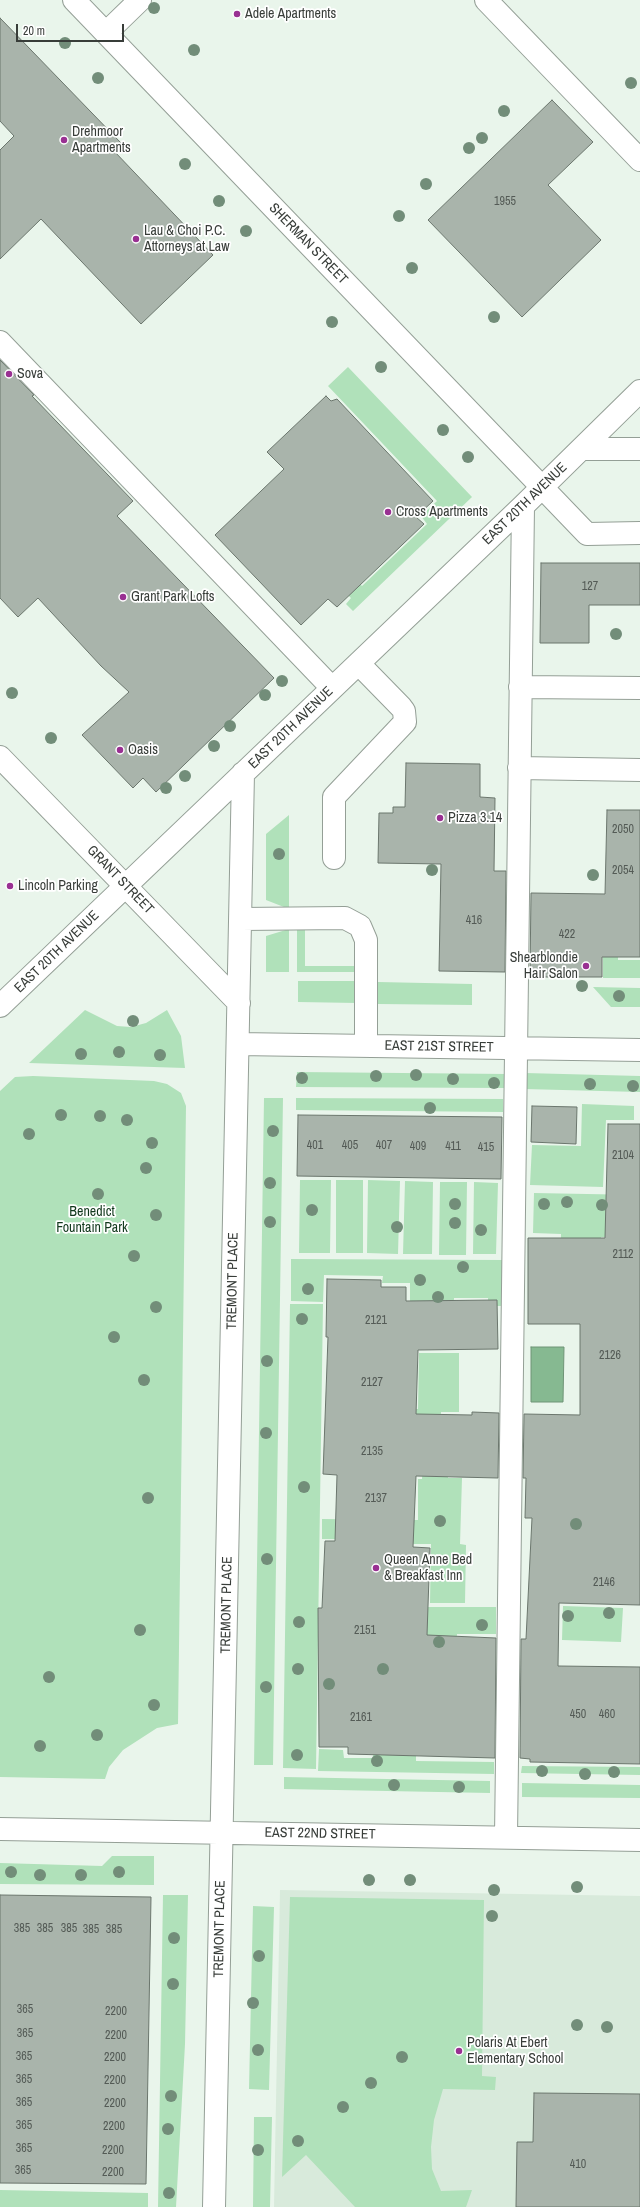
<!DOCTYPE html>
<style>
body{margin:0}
#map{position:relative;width:640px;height:2207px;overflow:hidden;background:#e9f5eb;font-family:"Archivo Narrow",sans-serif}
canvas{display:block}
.scale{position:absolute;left:16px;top:24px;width:108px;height:18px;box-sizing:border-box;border:2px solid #383d39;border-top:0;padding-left:5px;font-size:12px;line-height:14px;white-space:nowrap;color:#383d39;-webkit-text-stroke:3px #fff;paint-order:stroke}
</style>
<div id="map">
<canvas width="640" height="2207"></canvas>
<div class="scale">20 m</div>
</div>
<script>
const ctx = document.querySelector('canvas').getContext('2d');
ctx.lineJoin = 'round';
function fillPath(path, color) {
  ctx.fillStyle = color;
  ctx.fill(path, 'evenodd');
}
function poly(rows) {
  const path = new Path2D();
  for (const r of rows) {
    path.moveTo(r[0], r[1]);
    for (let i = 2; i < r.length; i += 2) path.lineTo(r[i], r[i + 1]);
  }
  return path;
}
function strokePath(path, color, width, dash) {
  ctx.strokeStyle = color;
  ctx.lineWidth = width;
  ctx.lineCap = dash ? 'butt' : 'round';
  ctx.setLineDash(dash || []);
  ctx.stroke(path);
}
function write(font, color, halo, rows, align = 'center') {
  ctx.font = font + ' "Archivo Narrow",sans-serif';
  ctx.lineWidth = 3.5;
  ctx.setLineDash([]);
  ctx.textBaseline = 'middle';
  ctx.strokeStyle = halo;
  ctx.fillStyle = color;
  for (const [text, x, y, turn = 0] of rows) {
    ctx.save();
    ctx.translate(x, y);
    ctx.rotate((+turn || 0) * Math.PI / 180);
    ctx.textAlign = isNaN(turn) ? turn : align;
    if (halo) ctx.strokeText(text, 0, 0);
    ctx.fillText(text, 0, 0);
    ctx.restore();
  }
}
const built = poly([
 [280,1890,640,1896,640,2207,274,2207]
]);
const green = poly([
 [348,367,472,497,353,611,346,604,351,598,344,591,356,580,362,586,427,524,421,516,437,501,328,386],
 [289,815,289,909,266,900,266,834],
 [603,918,618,918,618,960,640,960,640,978,603,978],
 [297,928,305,929,305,966,357,966,357,972,297,972],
 [289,929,289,972,266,972,266,936],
 [298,981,358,981,357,1003,298,1002],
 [378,982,472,984,472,1005,378,1004],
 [593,987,640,988,640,1007,611,1007],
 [85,1010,117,1026,131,1027,146,1023,167,1010,181,1036,185,1068,29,1063],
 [297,1072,508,1074,508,1088,296,1087],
 [525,1073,640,1076,640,1092,524,1089],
 [33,1076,154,1081,167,1084,181,1093,186,1106,178,1724,157,1728,123,1750,109,1767,105,1779,0,1777,0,1091,15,1077],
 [264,1098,283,1098,273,1765,254,1765],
 [296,1098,503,1099,503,1112,296,1110],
 [582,1104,634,1106,634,1120,606,1120,603,1187,530,1185,532,1145,581,1146],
 [300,1180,331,1180,330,1253,299,1253],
 [336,1180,363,1180,363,1253,336,1253],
 [368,1180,400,1181,398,1254,367,1253],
 [405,1181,433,1182,432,1254,403,1254],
 [440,1182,467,1182,466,1255,439,1255],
 [474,1182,498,1183,496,1254,473,1254],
 [534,1193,640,1195,617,1237,601,1237,601,1269,560,1269,561,1234,533,1233],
 [291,1259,503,1260,503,1306,488,1306,488,1298,454,1298,453,1331,410,1302,410,1283,382,1283,383,1276,324,1275,323,1302,291,1301],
 [290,1304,323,1304,316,1769,283,1768],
 [419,1353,459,1353,459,1412,441,1412,440,1444,411,1409,418,1409],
 [423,1449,448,1449,448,1478,462,1478,460,1544,466,1545,465,1603,430,1603,431,1544,411,1544,411,1540,322,1539,322,1519,418,1520,418,1479,422,1479],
 [563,1606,623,1608,621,1642,562,1640],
 [426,1607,496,1607,496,1634,457,1634,456,1661,415,1661],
 [416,1728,416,1761,494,1762,494,1774,318,1771,319,1749,343,1750,344,1758,373,1758,373,1752],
 [522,1766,640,1767,640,1775,521,1773],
 [284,1777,490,1781,490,1793,284,1789],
 [522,1783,640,1785,640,1798,522,1797],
 [112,1856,154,1856,154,1885,0,1884,0,1863,102,1866],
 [163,1895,188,1895,185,2044,176,2207,158,2207],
 [290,1897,484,1900,482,2076,496,2077,495,2090,443,2089,434,2120,431,2147,432,2169,441,2191,472,2190,466,2207,355,2207,306,2155,282,2177],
 [253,1906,274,1907,269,2090,249,2089],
 [254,2117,272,2117,270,2207,253,2207],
 [0,2190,148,2193,148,2207,0,2207]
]);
const water = poly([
 [531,1347,564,1347,563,1402,531,1402,531,1347]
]);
const building = poly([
 [0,18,121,143,114,151,213,255,141,324,41,219,0,259,0,150,14,136,0,121,0,18],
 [552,100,593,142,548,185,601,240,522,317,428,220,552,100],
 [0,360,34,395,32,396,133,501,117,516,274,678,156,792,143,778,133,788,82,735,129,692,101,666,38,598,18,617,0,598,0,360],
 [326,396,331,401,337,399,433,501,416,517,424,524,337,607,328,599,301,625,215,535,284,469,267,452,326,396],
 [541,563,640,563,640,605,589,605,589,643,540,643,541,563],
 [406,763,480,764,480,797,495,798,494,871,506,871,505,972,439,971,441,864,378,863,379,813,393,813,393,807,405,807,406,763],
 [607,810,640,810,640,957,602,957,602,977,532,977,532,973,530,973,531,893,605,894,607,810],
 [532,1106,577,1107,576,1144,531,1142,532,1106],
 [298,1115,502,1117,501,1179,297,1176,298,1115],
 [608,1124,640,1124,640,1605,559,1603,558,1666,640,1667,640,1764,530,1762,530,1759,520,1758,521,1639,526,1639,532,1518,525,1518,526,1478,523,1478,524,1414,580,1415,580,1324,528,1324,528,1238,605,1238,608,1124],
 [327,1279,381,1280,381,1287,406,1287,406,1301,497,1300,498,1349,418,1350,416,1414,472,1415,472,1412,499,1413,498,1478,416,1476,413,1547,430,1548,427,1635,496,1638,495,1758,348,1754,348,1747,319,1747,318,1608,322,1608,325,1541,335,1541,337,1475,323,1474,328,1337,326,1337,327,1279],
 [0,1895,151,1897,146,2184,0,2183,0,1895],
 [534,2093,640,2094,640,2207,516,2207,517,2142,533,2142,534,2093]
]);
const minor = poly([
 [74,0,587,534,640,533],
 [486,0,640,160],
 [106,33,140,0],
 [0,342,332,688],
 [581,449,640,449],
 [520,687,640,688],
 [0,757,239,1003],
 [519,768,640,770],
 [334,858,334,797,405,722,404,711,401,707,359,664],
 [241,919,345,918,360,926,366,940,366,1046],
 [0,1006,523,506,640,391],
 [238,1044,640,1050],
 [0,1829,640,1840],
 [506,1837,523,506],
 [214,2207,243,773]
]);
const trees = [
 [154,8],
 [65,43],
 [194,50],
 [98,78],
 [631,83],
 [504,111],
 [482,138],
 [469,148],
 [185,164],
 [426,184],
 [219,201],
 [399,216],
 [246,231],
 [412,268],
 [494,317],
 [332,322],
 [381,367],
 [443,430],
 [468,457],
 [616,634],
 [282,681],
 [12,693],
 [265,695],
 [230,726],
 [51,738],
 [214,746],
 [185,776],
 [166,788],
 [279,854],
 [432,870],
 [593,875],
 [582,986],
 [619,996],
 [133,1021],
 [119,1052],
 [81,1054],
 [160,1055],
 [416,1075],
 [376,1076],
 [302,1078],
 [453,1079],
 [494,1083],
 [590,1084],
 [633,1086],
 [430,1108],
 [61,1115],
 [100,1116],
 [127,1120],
 [273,1131],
 [29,1134],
 [152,1143],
 [146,1168],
 [270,1183],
 [98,1194],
 [567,1202],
 [455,1204],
 [544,1204],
 [602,1205],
 [312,1210],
 [156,1215],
 [270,1222],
 [455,1223],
 [397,1227],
 [120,1228],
 [481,1230],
 [134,1256],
 [463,1267],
 [420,1280],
 [308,1289],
 [438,1297],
 [156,1307],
 [302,1319],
 [114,1337],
 [267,1361],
 [144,1380],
 [266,1433],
 [304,1487],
 [148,1498],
 [440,1521],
 [576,1524],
 [267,1559],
 [609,1613],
 [568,1616],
 [299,1622],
 [482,1625],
 [140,1630],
 [439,1642],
 [298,1669],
 [383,1669],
 [49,1677],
 [329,1684],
 [266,1687],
 [154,1705],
 [97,1735],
 [40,1746],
 [297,1755],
 [377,1761],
 [542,1771],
 [614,1772],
 [585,1774],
 [394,1785],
 [459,1787],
 [11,1872],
 [119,1872],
 [40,1875],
 [81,1875],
 [369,1880],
 [410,1880],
 [577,1887],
 [494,1890],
 [492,1916],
 [174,1938],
 [259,1956],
 [173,1984],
 [253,2003],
 [577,2025],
 [607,2027],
 [258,2050],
 [402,2057],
 [371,2083],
 [171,2096],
 [343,2107],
 [168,2129],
 [298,2141],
 [258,2150],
 [169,2193]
];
const markers = [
 [237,14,4,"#993092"],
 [64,140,4,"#993092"],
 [136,239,4,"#993092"],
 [9,374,4,"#993092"],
 [388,512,4,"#993092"],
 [123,597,4,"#993092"],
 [120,750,4,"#993092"],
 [440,818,4,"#993092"],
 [10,886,4,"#993092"],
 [586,966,4,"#993092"],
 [376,1568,4,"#993092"],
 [459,2051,4,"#993092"]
];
const numberNames = [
 ["1955",505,202],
 ["127",590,587],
 ["2050",623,830],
 ["2054",623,871],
 ["416",474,921],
 ["422",567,935],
 ["401",315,1146],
 ["405",350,1146],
 ["407",384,1146],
 ["409",418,1147],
 ["411",453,1147],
 ["415",486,1148],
 ["2104",623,1156],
 ["2112",623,1255],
 ["2121",376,1321],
 ["2126",610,1356],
 ["2127",372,1383],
 ["2135",372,1452],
 ["2137",376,1499],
 ["2146",604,1583],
 ["2151",365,1631],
 ["450",578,1715],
 ["460",607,1715],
 ["2161",361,1718],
 ["385",22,1929],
 ["385",45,1929],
 ["385",69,1929],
 ["385",91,1930],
 ["385",114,1930],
 ["365",25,2010],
 ["2200",116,2012],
 ["365",25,2034],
 ["2200",116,2036],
 ["365",24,2057],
 ["2200",115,2058],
 ["365",24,2080],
 ["2200",115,2081],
 ["365",24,2103],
 ["2200",115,2104],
 ["365",24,2126],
 ["2200",114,2127],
 ["365",24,2149],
 ["2200",113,2151],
 ["410",578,2165],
 ["365",23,2171],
 ["2200",113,2173]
];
const poiNames = [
 ["Adele Apartments",245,14],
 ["Drehmoor",72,132],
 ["Apartments",72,148],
 ["Lau & Choi P.C.",144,231],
 ["Attorneys at Law",144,247],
 ["Sova",17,374],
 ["Cross Apartments",396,512],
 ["Grant Park Lofts",131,597],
 ["Oasis",128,750],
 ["Pizza 3.14",448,818],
 ["Lincoln Parking",18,886],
 ["Shearblondie",578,958,"right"],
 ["Hair Salon",578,974,"right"],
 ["Queen Anne Bed",384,1560],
 ["& Breakfast Inn",384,1576],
 ["Polaris At Ebert",467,2043],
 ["Elementary School",467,2059]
];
const streetNames = [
 ["SHERMAN STREET",308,244,46],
 ["EAST 20TH AVENUE",525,504,-44],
 ["EAST 20TH AVENUE",291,728,-44],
 ["GRANT STREET",120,880,46],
 ["EAST 20TH AVENUE",57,952,-44],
 ["EAST 21ST STREET",439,1047,1],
 ["TREMONT PLACE",233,1281,-89],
 ["TREMONT PLACE",227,1605,-89],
 ["EAST 22ND STREET",320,1834,1],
 ["TREMONT PLACE",220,1929,-89]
];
const parkNames = [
 ["Benedict",92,1212],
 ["Fountain Park",92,1228]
];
fillPath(built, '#d8eadb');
fillPath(green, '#b0e1ba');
fillPath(water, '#86b991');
strokePath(water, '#6f9477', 1);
fillPath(building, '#a9b4ab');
strokePath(building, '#6b766d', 1);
strokePath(minor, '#949f96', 24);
strokePath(minor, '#fff', 22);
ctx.fillStyle = '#728d79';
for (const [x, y] of trees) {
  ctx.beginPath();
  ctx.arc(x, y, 6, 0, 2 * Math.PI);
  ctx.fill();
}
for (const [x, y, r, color] of markers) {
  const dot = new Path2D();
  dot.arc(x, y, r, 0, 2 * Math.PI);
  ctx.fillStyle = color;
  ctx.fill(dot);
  strokePath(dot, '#fff', 1.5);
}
write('12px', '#545b56', null, numberNames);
write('14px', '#383d39', '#fff', poiNames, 'left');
write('14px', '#383d39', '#fff', streetNames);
write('14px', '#11381c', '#fff', parkNames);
</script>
